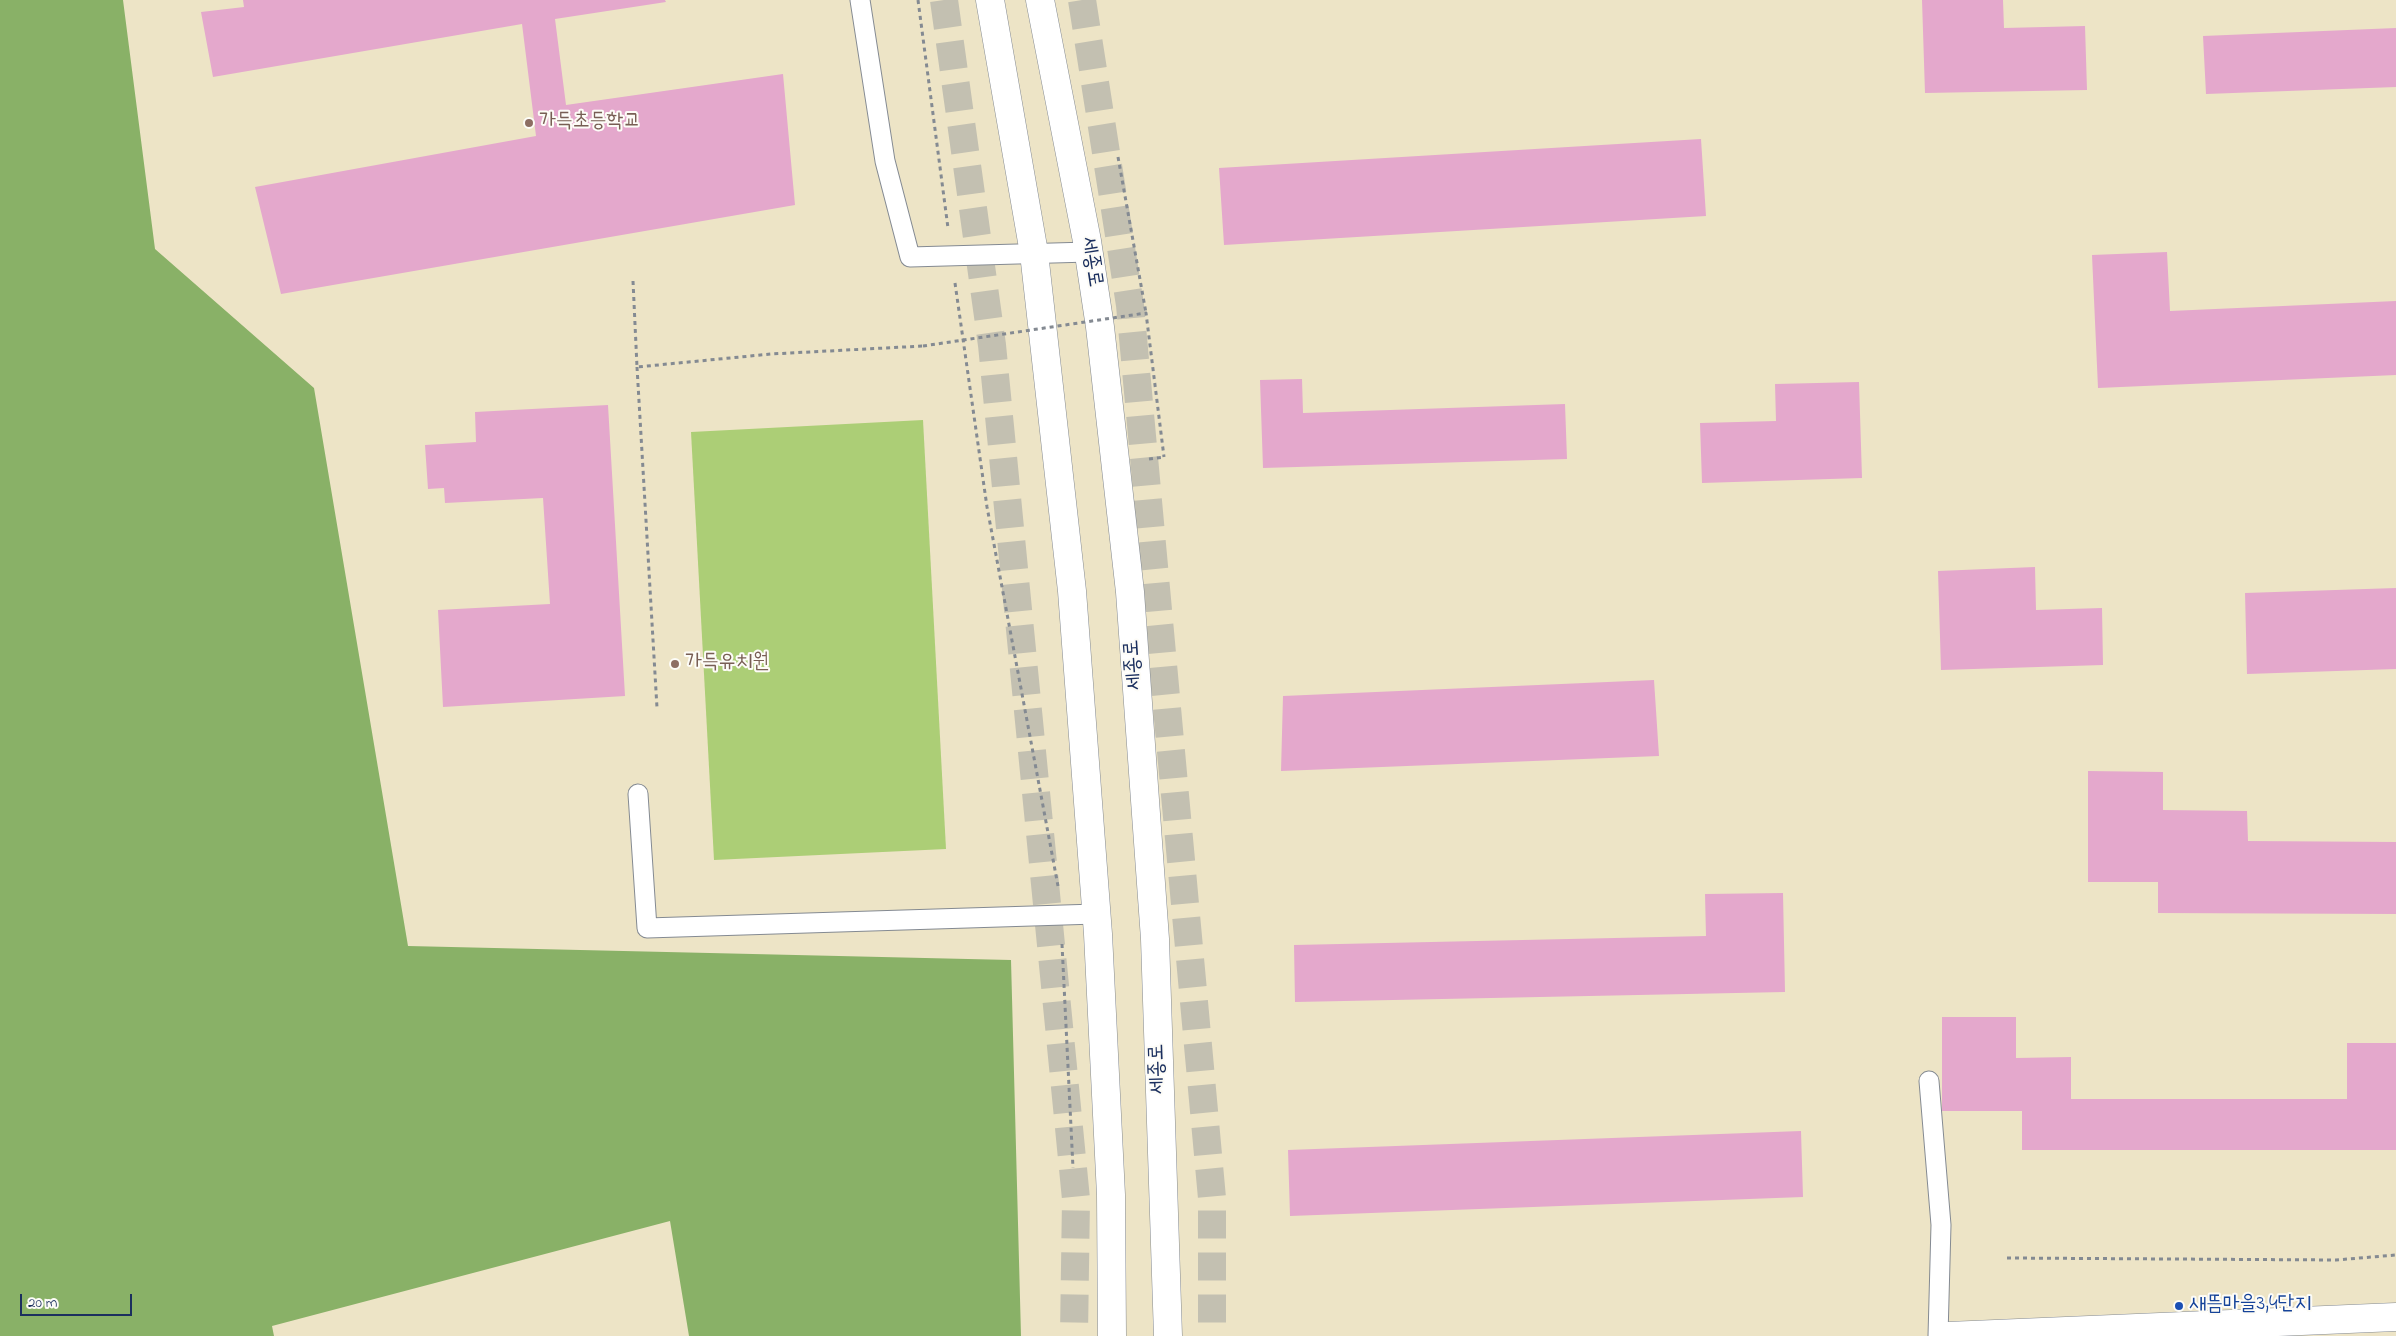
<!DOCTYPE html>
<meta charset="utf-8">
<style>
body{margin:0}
#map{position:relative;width:2396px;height:1336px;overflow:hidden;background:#ede4c6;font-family:"Indie Flower",sans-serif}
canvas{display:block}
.scale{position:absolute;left:20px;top:1294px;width:112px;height:22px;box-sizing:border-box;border:2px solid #1b2f5e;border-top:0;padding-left:6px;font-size:15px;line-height:18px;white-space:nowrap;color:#1b2f5e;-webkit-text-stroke:4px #fdfcf7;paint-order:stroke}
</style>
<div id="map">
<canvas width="2396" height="1336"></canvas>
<div class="scale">20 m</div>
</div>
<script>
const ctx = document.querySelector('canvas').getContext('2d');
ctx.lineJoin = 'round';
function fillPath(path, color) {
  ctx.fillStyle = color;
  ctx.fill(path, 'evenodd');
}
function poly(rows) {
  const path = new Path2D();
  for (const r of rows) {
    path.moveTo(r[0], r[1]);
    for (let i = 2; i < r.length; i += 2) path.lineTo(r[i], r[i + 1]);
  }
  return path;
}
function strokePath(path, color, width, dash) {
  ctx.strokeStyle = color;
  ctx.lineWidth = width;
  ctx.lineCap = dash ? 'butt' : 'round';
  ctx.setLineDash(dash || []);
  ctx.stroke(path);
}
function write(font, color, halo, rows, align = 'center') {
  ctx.font = font + ' "Indie Flower","Poor Story",sans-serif';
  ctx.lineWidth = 4;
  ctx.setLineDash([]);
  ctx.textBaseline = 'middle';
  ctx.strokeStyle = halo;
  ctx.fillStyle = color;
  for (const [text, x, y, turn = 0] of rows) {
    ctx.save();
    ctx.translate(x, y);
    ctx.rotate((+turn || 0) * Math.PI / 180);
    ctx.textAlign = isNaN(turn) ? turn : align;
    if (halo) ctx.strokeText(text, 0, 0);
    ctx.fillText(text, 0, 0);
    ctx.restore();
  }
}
const green = poly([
 [923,420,946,849,714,860,691,432]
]);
const forest = poly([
 [0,0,123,0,155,249,314,388,408,946,1011,960,1021,1336,689,1336,670,1221,272,1326,274,1336,0,1336]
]);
const building = poly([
 [243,0,665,0,666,2,555,19,566,105,783,74,795,205,281,294,255,187,536,136,522,24,213,77,201,12,244,7],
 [1922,0,2003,0,2004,28,2085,26,2087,90,1925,93],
 [2396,28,2396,87,2206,94,2203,36],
 [1701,139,1706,216,1224,245,1219,168],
 [2167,252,2170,311,2396,301,2396,375,2098,388,2092,255],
 [1302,379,1303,413,1565,404,1567,459,1263,468,1260,380],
 [1859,382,1862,478,1702,483,1700,423,1776,421,1775,384],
 [608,405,625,696,443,707,438,610,550,604,543,498,445,503,444,488,428,489,425,445,476,442,475,412],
 [2035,567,2036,610,2102,608,2103,665,1941,670,1938,571],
 [2396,588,2396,669,2247,674,2245,593],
 [1654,680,1659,756,1281,771,1283,696],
 [2088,771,2163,772,2163,810,2247,811,2248,841,2396,842,2396,914,2158,913,2158,882,2088,882],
 [1783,893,1785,992,1295,1002,1294,945,1706,936,1705,894],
 [1942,1017,2016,1017,2016,1058,2071,1057,2071,1099,2347,1099,2347,1043,2396,1043,2396,1150,2022,1150,2022,1111,1942,1111],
 [1801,1131,1803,1197,1290,1216,1288,1150]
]);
const trunkTunnel = poly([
 [944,0,992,345,1076,1199,1074,1336],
 [1082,0,1130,305,1212,1198,1212,1336]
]);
const path = poly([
 [918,0,948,228],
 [1118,157,1146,313],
 [633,281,637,367,771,354,923,346],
 [955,283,987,507,1058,886],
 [637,367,657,708],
 [1149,459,1164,457],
 [1062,944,1073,1168],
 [2007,1258,2336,1260,2396,1255]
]);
const service = poly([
 [860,0,885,161,910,257,1089,252],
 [638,794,647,928,1096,914],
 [1929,1081,1941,1225,1938,1336]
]);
const tertiary = poly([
 [1948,1336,2396,1317]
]);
const primary = poly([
 [990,0,1034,253,1072,591,1098,934,1111,1195,1112,1336],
 [1040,0,1087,241,1100,327,1130,592,1155,939,1168,1336]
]);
const pathBridge = poly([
 [923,346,1146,313,1164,457]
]);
const markers = [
 [529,123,5,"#8d6e63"],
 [675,664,5,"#8d6e63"],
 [2179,1306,5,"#1a4fb4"]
];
const educationNames = [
 ["가득초등학교",539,123],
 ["가득유치원",685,664]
];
const streetNames = [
 ["세종로",1090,262,81],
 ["세종로",1135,665,-94],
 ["세종로",1159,1069,-92]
];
const transitNames = [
 ["새뜸마을3,4단지",2189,1306]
];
fillPath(green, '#acce76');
fillPath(forest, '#89b167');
fillPath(building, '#e4a8cc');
strokePath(trunkTunnel, '#c3c0b1', 28, [28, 14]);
strokePath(service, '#848a92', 21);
strokePath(tertiary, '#848a92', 29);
strokePath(primary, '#848a92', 29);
strokePath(path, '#848a92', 3, [4, 4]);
strokePath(service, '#fff', 19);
strokePath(tertiary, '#fff', 28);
strokePath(primary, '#fff', 28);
strokePath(pathBridge, '#848a92', 3, [4, 4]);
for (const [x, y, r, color] of markers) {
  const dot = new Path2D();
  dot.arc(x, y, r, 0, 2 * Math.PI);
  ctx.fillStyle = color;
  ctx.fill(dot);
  strokePath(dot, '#fdfcf7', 2);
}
write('21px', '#785e54', '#fdfcf7', educationNames, 'left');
write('21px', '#1b2f5e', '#fdfcf7', streetNames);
write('21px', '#164399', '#fdfcf7', transitNames, 'left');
</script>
